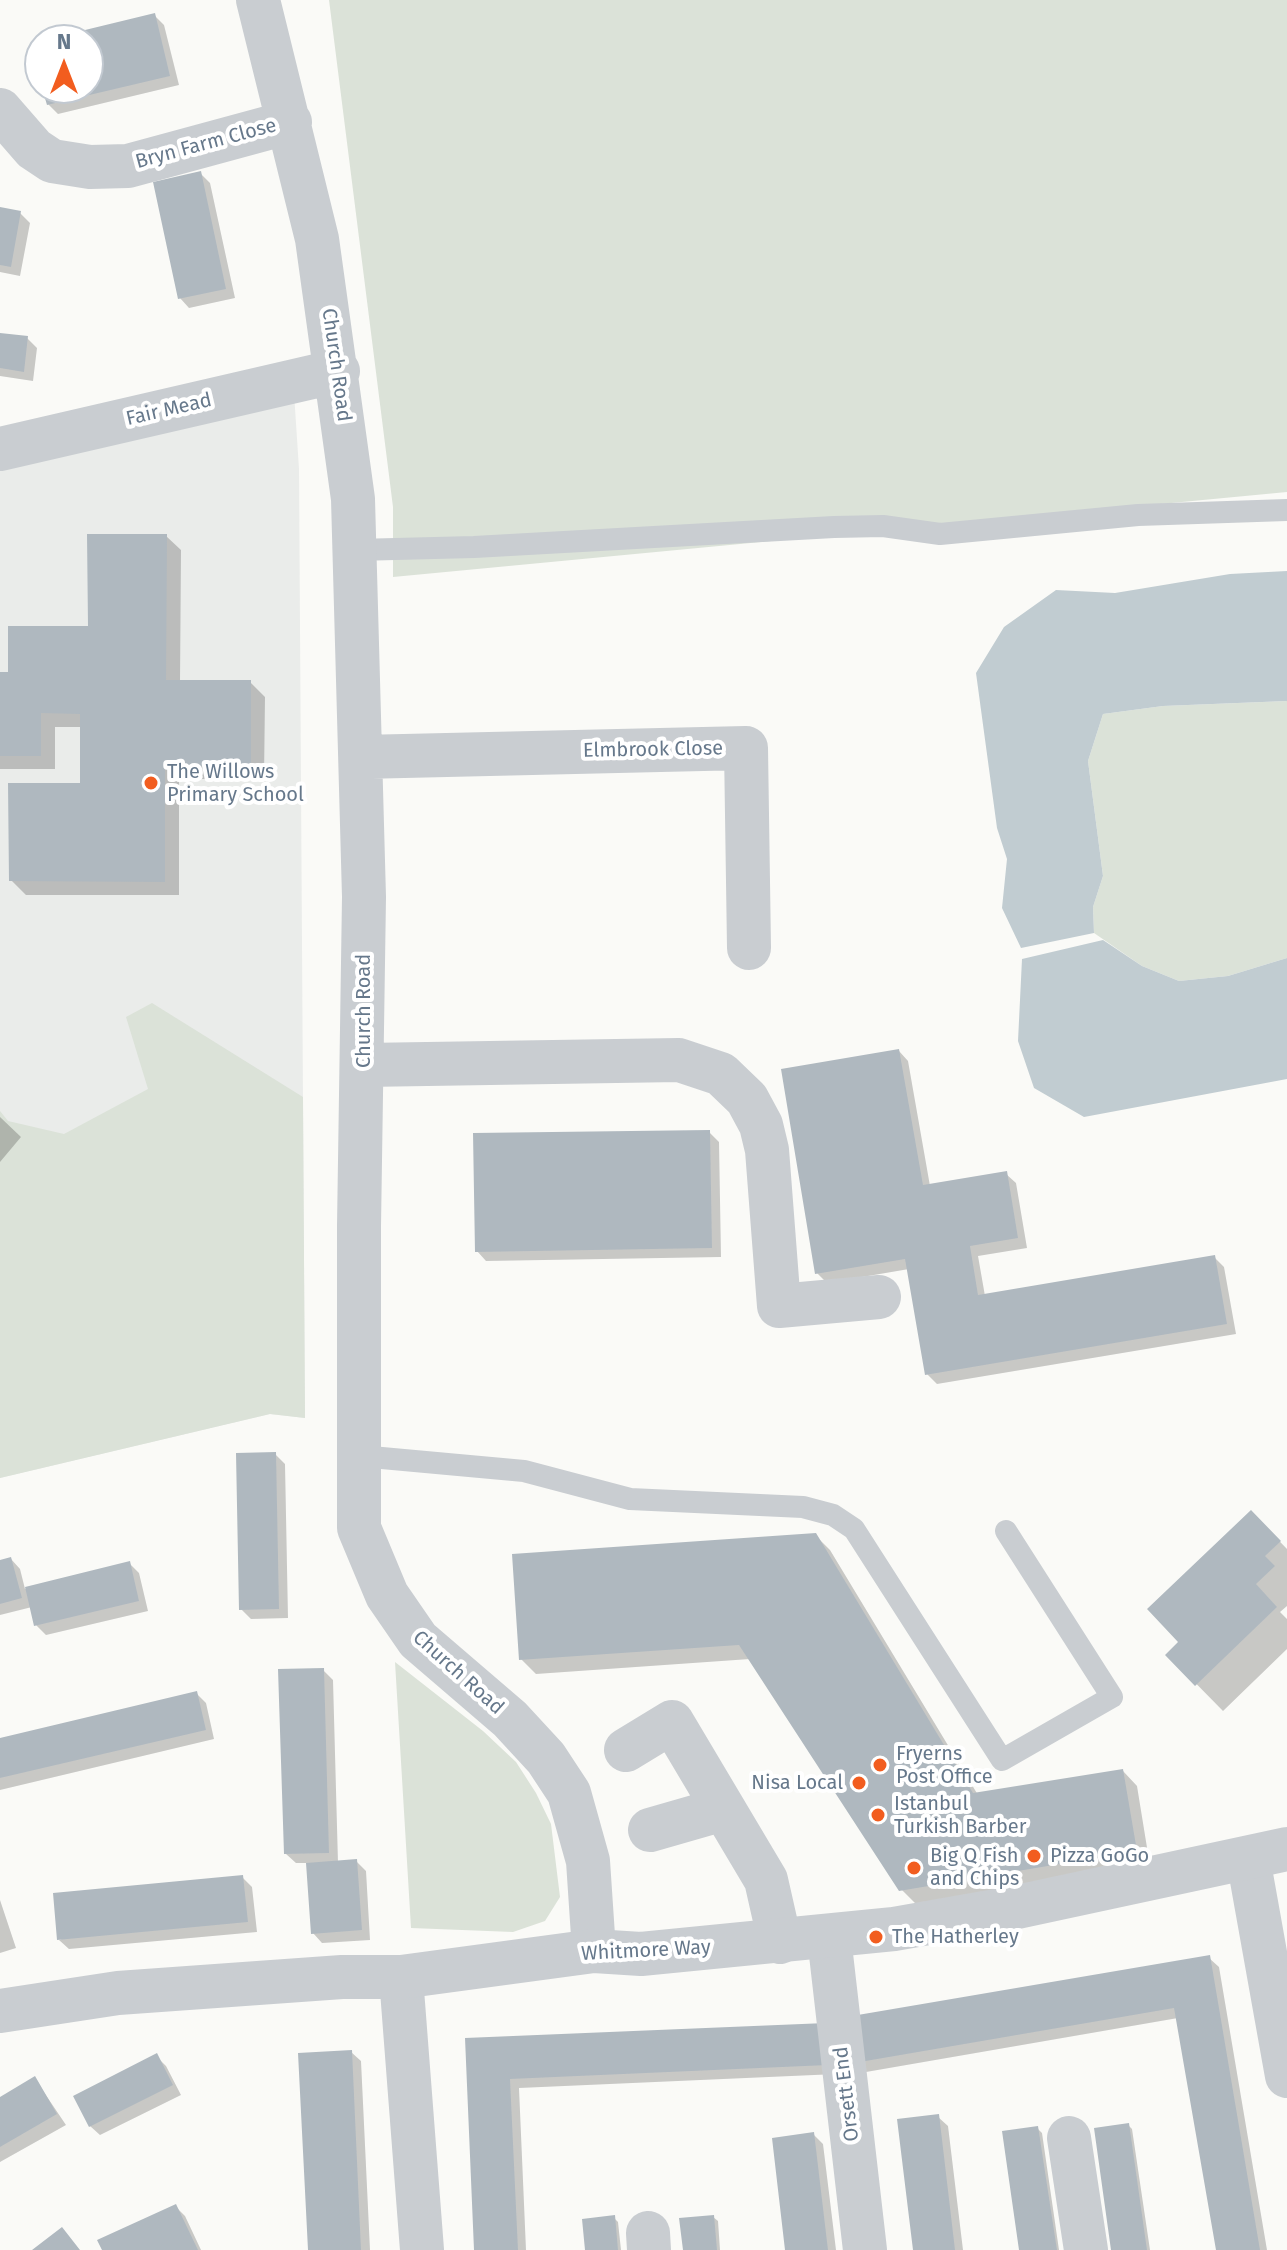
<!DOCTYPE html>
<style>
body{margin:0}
#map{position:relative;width:1287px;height:2250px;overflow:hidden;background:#fafaf7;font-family:"Fira Sans",sans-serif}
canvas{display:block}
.north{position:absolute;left:24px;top:24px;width:80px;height:80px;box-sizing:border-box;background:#fff;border:2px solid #c2c9d1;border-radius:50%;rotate:0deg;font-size:22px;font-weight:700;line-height:32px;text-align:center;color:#66788b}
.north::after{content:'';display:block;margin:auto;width:28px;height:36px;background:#f25d1f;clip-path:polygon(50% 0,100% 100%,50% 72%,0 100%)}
</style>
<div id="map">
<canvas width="1287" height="2250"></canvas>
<div class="north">N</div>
</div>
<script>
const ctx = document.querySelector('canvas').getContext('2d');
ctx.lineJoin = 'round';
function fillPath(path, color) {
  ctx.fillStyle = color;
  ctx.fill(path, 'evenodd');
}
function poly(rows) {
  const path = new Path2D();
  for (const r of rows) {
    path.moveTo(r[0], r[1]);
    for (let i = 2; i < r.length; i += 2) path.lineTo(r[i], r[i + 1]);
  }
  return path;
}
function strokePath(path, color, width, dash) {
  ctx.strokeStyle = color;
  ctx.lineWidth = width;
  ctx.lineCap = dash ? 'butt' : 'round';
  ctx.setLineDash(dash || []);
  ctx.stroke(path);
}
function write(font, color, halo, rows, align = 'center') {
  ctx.font = font + ' "Fira Sans",sans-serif';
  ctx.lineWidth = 8;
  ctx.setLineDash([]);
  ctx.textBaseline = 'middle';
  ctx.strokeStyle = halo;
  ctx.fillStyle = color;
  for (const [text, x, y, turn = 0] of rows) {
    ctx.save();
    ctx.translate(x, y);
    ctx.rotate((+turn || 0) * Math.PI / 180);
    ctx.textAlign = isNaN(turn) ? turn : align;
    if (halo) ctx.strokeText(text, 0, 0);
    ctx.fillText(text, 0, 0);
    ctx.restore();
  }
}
const built = poly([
 [294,393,299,469,305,1418,270,1414,0,1478,0,466]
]);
const green = poly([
 [329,0,1287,0,1287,492,393,577,393,507],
 [1287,701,1287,958,1228,976,1179,981,1142,966,1094,933,1093,907,1103,876,1088,761,1103,714,1163,706],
 [152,1003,303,1097,305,1418,270,1414,0,1478,0,1111,8,1121,64,1134,148,1089,126,1017],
 [395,1662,483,1731,516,1762,536,1793,551,1824,560,1897,545,1921,513,1932,411,1928]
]);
const water = poly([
 [1287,571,1287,701,1163,706,1103,714,1088,761,1103,876,1093,907,1094,933,1021,948,1002,908,1007,859,997,828,976,673,1004,627,1056,590,1115,593,1230,574],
 [1103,940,1142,966,1179,981,1228,976,1287,958,1287,1079,1084,1117,1034,1088,1018,1041,1022,959]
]);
const shadow = poly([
 [155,16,164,25,179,85,58,114,48,104,45,88,88,88,88,40,52,40],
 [40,43,40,69,34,44],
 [200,173,210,183,235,298,189,308,180,298],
 [0,209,20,213,30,223,20,276,0,272],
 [0,335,27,338,37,348,33,381,0,376],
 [166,536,181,550,180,682,250,682,265,697,264,779,179,779,179,895,26,895,11,880,82,785,82,727,55,727,55,769,0,769,0,674,10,674,90,628],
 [899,1051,908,1061,930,1186,1006,1174,1016,1183,1027,1248,978,1256,985,1296,1214,1257,1224,1267,1236,1334,937,1384,927,1374,909,1269,827,1283,817,1273],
 [0,1117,21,1137,0,1162],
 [709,1132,719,1142,721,1257,486,1261,477,1251],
 [275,1454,285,1464,288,1618,251,1619,241,1609],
 [1251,1512,1287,1549,1287,1606,1280,1612,1287,1619,1287,1649,1223,1711,1168,1655,1181,1642],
 [815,1535,830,1550,978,1795,1123,1771,1137,1786,1150,1866,916,1904,901,1889,750,1659,536,1674,521,1659],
 [11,1559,20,1569,25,1589,129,1563,139,1573,148,1611,46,1635,36,1625,32,1607,0,1615,0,1562],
 [323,1670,333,1680,338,1863,356,1861,366,1871,370,1940,322,1943,313,1933,308,1863,296,1863,286,1854],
 [196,1693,206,1703,214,1739,0,1790,0,1740],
 [242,1877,252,1887,257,1932,69,1949,59,1940],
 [0,1900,16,1948,0,1953],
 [1209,1958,1219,1967,1267,2250,1218,2250,1178,2018,866,2072,856,2062],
 [826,2025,837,2074,519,2088,526,2250,476,2250,467,2040],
 [351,2052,361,2061,370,2250,310,2250],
 [156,2056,166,2066,181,2095,100,2135,90,2126],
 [35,2079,66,2125,0,2162,0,2099],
 [938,2117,948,2126,963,2250,915,2250],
 [1128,2125,1132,2129,1150,2250,1113,2250],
 [1037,2128,1042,2133,1059,2250,1021,2250],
 [813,2134,823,2144,836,2250,787,2250],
 [175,2206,185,2216,201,2250,104,2250],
 [713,2217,718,2221,720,2250,685,2250],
 [614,2218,618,2222,621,2250,587,2250]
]);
const building = poly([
 [155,13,170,76,47,105,42,88,88,88,88,40,48,39],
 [201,171,226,289,178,299,153,182],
 [0,207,21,211,11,267,0,265],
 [0,333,28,336,24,372,0,368],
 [87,534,167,534,166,680,251,680,251,766,165,766,165,882,9,881,8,783,80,783,80,714,41,713,41,756,0,756,0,672,8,672,8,626,88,626],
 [899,1049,923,1185,1007,1171,1018,1238,970,1246,978,1295,1215,1255,1227,1324,925,1375,905,1259,815,1274,781,1069],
 [710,1130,712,1248,475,1252,473,1133],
 [276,1452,279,1609,239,1610,236,1453],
 [1251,1510,1281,1541,1265,1556,1275,1566,1256,1584,1277,1607,1195,1686,1165,1655,1178,1642,1147,1609],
 [816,1533,973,1793,1123,1769,1137,1851,899,1891,739,1645,519,1660,512,1554],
 [11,1557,22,1598,0,1604,0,1560],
 [130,1561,139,1601,34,1626,25,1587],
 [324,1668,329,1853,284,1854,278,1669],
 [197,1691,206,1730,0,1778,0,1738],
 [357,1859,362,1930,311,1934,306,1863],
 [243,1875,248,1922,57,1940,53,1893],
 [1210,1955,1260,2250,1216,2250,1174,2008,854,2063,846,2017],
 [826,2023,828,2065,510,2079,518,2250,474,2250,465,2038],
 [352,2050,361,2250,308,2250,298,2053],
 [157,2053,173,2085,89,2127,73,2096],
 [35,2076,57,2114,0,2147,0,2097],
 [939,2114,955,2250,913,2250,897,2119],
 [1129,2123,1147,2250,1111,2250,1094,2128],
 [1038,2126,1057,2250,1019,2250,1002,2131],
 [814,2132,828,2250,785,2250,772,2138],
 [176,2204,198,2250,102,2250,97,2240],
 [615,2215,618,2250,585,2250,582,2219],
 [714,2215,717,2250,683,2250,679,2218],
 [62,2227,80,2250,32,2250]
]);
const service = poly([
 [356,550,474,547,834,527,883,526,940,534,1138,515,1287,510],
 [360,1456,524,1471,630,1499,803,1507,833,1515,854,1529,1002,1760,1112,1697,1006,1531]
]);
const minor = poly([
 [258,0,317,239,353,499,364,897,359,1226,359,1528,387,1595,418,1640,510,1719,546,1758,569,1793,588,1861,594,1951],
 [0,110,34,149,52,161,90,167,128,166,290,122],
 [0,449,338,371],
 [361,757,746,748,749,948],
 [364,1065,679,1060,721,1074,747,1099,761,1125,767,1150,779,1306,879,1297],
 [626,1750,672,1722,766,1880,780,1942],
 [650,1830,723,1809],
 [1248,1858,1287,2076],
 [829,1937,865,2250],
 [401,1977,422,2250],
 [1069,2138,1086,2250],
 [648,2233,649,2250]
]);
const tertiary = poly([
 [0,2011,118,1993,342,1977,401,1977,594,1951,641,1954,894,1929,1008,1909,1287,1849]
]);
const markers = [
 [151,783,8,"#f25d1f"],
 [880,1765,8,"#f25d1f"],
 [859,1783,8,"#f25d1f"],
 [878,1815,8,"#f25d1f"],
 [1034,1856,8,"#f25d1f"],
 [914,1868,8,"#f25d1f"],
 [876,1937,8,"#f25d1f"]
];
const streetNames = [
 ["Bryn Farm Close",206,144,-15],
 ["Church Road",336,365,82],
 ["Fair Mead",169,410,-13],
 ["Elmbrook Close",653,750,-1],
 ["Church Road",364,1011,-90],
 ["Church Road",458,1673,42],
 ["Whitmore Way",646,1951,-3],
 ["Orsett End",847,2094,-97]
];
const poiNames = [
 ["The Willows",167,772],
 ["Primary School",167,795],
 ["Fryerns",896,1754],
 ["Post Office",896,1777],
 ["Nisa Local",843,1783,"right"],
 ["Istanbul",894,1804],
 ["Turkish Barber",894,1827],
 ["Big Q Fish",930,1856],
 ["and Chips",930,1879],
 ["Pizza GoGo",1050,1856],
 ["The Hatherley",892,1937]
];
fillPath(built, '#eaecea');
fillPath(green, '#dbe2d8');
fillPath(water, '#c1ccd1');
fillPath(shadow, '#0003');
fillPath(building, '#afb8bf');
strokePath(service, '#c9cdd1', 22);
strokePath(minor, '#c9cdd1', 44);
strokePath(tertiary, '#c9cdd1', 44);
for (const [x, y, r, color] of markers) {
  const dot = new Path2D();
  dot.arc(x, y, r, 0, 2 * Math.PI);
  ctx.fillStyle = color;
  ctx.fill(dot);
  strokePath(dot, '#fff', 3);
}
write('20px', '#66788b', '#fff', streetNames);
write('20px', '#66788b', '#fff', poiNames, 'left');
</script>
